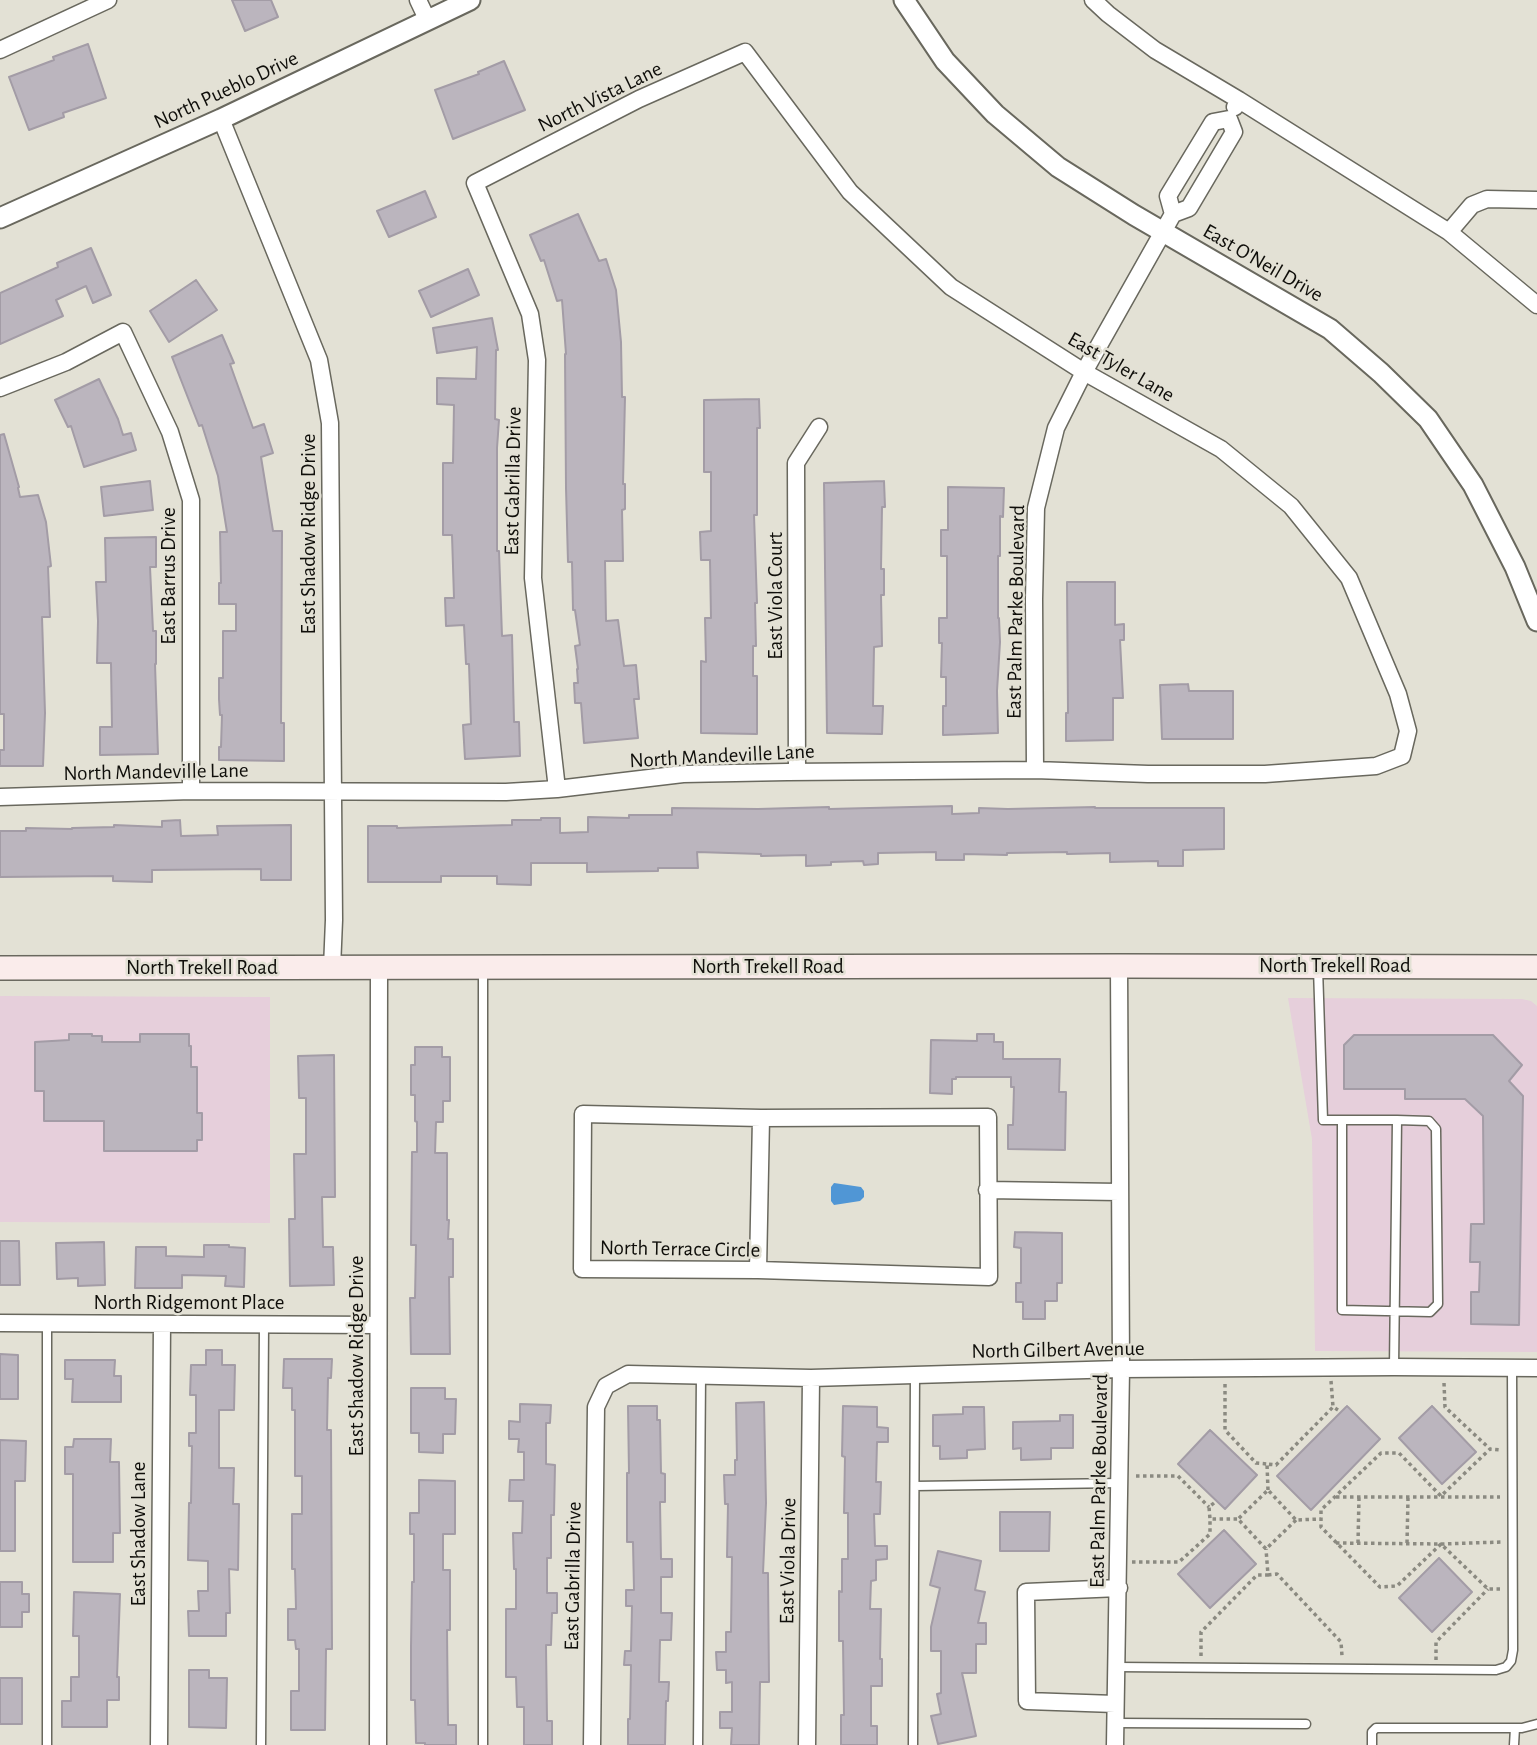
<!DOCTYPE html>
<style>
body{margin:0}
canvas{display:block;background:#e3e1d5}
</style>
<canvas width="1537" height="1745"></canvas>
<script>
const ctx = document.querySelector('canvas').getContext('2d');
ctx.lineJoin = 'round';
function fillPath(path, color) {
  ctx.fillStyle = color;
  ctx.fill(path, 'evenodd');
}
function poly(rows) {
  const path = new Path2D();
  for (const r of rows) {
    path.moveTo(r[0], r[1]);
    for (let i = 2; i < r.length; i += 2) path.lineTo(r[i], r[i + 1]);
  }
  return path;
}
function strokePath(path, color, width, dash) {
  ctx.strokeStyle = color;
  ctx.lineWidth = width;
  ctx.lineCap = dash ? 'butt' : 'round';
  ctx.setLineDash(dash || []);
  ctx.stroke(path);
}
function write(font, color, halo, rows, align = 'center') {
  ctx.font = font + ' "Alegreya Sans",sans-serif';
  ctx.lineWidth = 5;
  ctx.setLineDash([]);
  ctx.textBaseline = 'middle';
  ctx.strokeStyle = halo;
  ctx.fillStyle = color;
  for (const [text, x, y, turn = 0] of rows) {
    ctx.save();
    ctx.translate(x, y);
    ctx.rotate((+turn || 0) * Math.PI / 180);
    ctx.textAlign = isNaN(turn) ? turn : align;
    if (halo) ctx.strokeText(text, 0, 0);
    ctx.fillText(text, 0, 0);
    ctx.restore();
  }
}
const commercial = poly([
 [0,996,270,997,270,1223,0,1222],
 [1288,998,1522,999,1531,1001,1537,1006,1537,1352,1315,1351,1312,1139]
]);
const water = poly([
 [834,1183,861,1187,864,1191,864,1197,860,1201,834,1205,831,1201,831,1187]
]);
const building = poly([
 [232,0,271,0,278,17,245,31,232,0],
 [88,44,106,98,63,113,64,117,29,130,9,77,54,60,53,57,88,44],
 [504,61,525,110,453,139,435,90,479,74,478,72,504,61],
 [425,191,436,217,389,237,377,211,425,191],
 [578,214,599,261,606,259,616,290,621,342,622,397,625,397,623,484,625,484,625,509,622,510,623,561,605,561,606,621,618,620,624,666,636,665,639,699,634,699,638,738,584,743,581,703,575,703,574,683,578,683,577,669,578,669,575,646,580,645,575,610,573,610,572,562,568,562,566,488,565,354,566,354,562,300,557,301,544,260,541,261,530,235,578,214],
 [91,248,111,295,93,303,86,286,56,300,63,316,0,344,0,293,58,267,57,263,91,248],
 [468,269,479,295,431,317,419,291,468,269],
 [196,280,217,310,169,342,150,311,196,280],
 [492,318,498,350,496,350,495,419,499,420,497,448,497,551,499,551,502,636,512,635,514,722,519,722,520,756,465,759,463,725,471,724,469,664,466,664,464,625,446,626,445,598,454,598,452,535,443,535,443,463,453,463,454,405,437,404,437,378,476,379,477,347,437,353,433,328,492,318],
 [222,335,234,363,230,364,253,428,264,424,273,453,261,457,273,531,282,531,281,723,284,723,284,761,219,760,219,747,221,747,222,715,220,715,219,699,219,678,223,678,223,631,236,631,236,604,219,604,219,583,221,583,220,532,227,532,218,476,202,425,199,426,172,357,222,335],
 [99,379,118,419,123,435,131,433,136,450,84,467,71,426,68,427,55,400,99,379],
 [759,399,760,428,757,428,757,515,754,515,757,603,755,603,756,646,753,646,753,676,757,676,757,734,701,733,701,661,706,662,705,618,711,618,710,560,701,560,700,532,711,531,711,472,704,472,704,400,759,399],
 [4,434,19,487,18,488,20,497,38,495,46,522,51,566,48,567,50,617,42,617,45,713,43,766,0,766,0,750,4,750,4,714,0,714,0,435,4,434],
 [150,481,153,510,104,516,101,487,150,481],
 [884,481,885,507,882,507,881,569,884,569,884,595,881,595,882,646,874,647,873,706,883,706,882,734,827,733,824,483,884,481],
 [948,487,1004,488,1003,517,1000,516,1000,556,998,556,998,618,999,618,1000,642,997,691,998,733,943,735,943,706,946,706,946,677,941,677,942,643,939,643,939,618,947,618,947,556,941,556,941,530,948,530,948,487],
 [156,537,156,567,150,567,153,631,156,631,156,664,155,664,158,754,100,755,100,727,112,727,111,663,97,663,98,621,96,582,106,582,105,538,156,537],
 [1067,582,1115,582,1115,625,1124,624,1124,640,1120,640,1123,698,1113,698,1113,740,1066,741,1066,713,1068,713,1067,582],
 [1188,684,1189,691,1233,691,1233,739,1162,739,1160,685,1188,684],
 [952,806,952,814,979,813,979,808,1008,809,1095,807,1095,808,1224,808,1224,849,1183,850,1183,866,1158,866,1158,861,1110,862,1110,853,1067,854,1067,852,1007,853,1007,855,964,854,964,860,936,860,936,852,878,853,878,864,864,865,863,861,831,862,831,865,806,866,806,855,761,856,761,854,697,852,698,868,658,868,658,871,587,872,587,863,531,863,531,885,497,884,497,876,441,876,441,882,368,882,368,826,397,826,397,828,512,825,512,820,541,820,541,818,560,818,560,833,588,832,588,817,629,818,629,815,672,815,672,808,758,809,829,807,829,809,952,806],
 [180,820,181,836,218,835,217,826,291,825,291,880,261,880,261,869,152,870,152,882,113,881,113,876,0,877,0,831,26,831,26,828,72,829,72,828,114,827,114,825,162,827,162,821,180,820],
 [69,1034,92,1034,92,1036,102,1036,102,1042,140,1042,140,1034,189,1034,189,1046,191,1046,191,1067,197,1067,197,1113,202,1113,202,1140,197,1140,197,1151,104,1151,104,1121,44,1121,44,1091,35,1091,35,1042,69,1040,69,1034],
 [977,1034,994,1034,994,1042,1003,1042,1003,1059,1060,1059,1059,1092,1066,1092,1065,1150,1008,1149,1008,1125,1013,1125,1014,1087,1011,1087,1011,1077,956,1077,956,1079,952,1079,952,1094,930,1093,931,1040,977,1041,977,1034],
 [1354,1035,1493,1035,1522,1065,1509,1081,1523,1096,1519,1325,1471,1324,1471,1292,1479,1292,1480,1262,1470,1262,1471,1224,1484,1224,1483,1116,1465,1099,1405,1099,1405,1089,1344,1089,1344,1045,1354,1035],
 [415,1047,442,1047,442,1057,450,1057,450,1101,443,1101,443,1122,436,1122,435,1153,447,1153,447,1220,449,1220,448,1239,453,1239,453,1277,449,1277,450,1354,411,1354,410,1298,415,1298,416,1245,411,1245,412,1152,417,1152,417,1122,415,1121,415,1095,411,1095,411,1065,415,1065,415,1047],
 [334,1055,335,1197,322,1197,323,1247,333,1247,334,1285,290,1286,289,1219,295,1219,294,1154,306,1154,306,1098,299,1098,298,1056,334,1055],
 [1015,1232,1062,1233,1062,1283,1057,1283,1057,1301,1045,1301,1045,1319,1023,1319,1023,1302,1016,1302,1016,1283,1021,1283,1021,1248,1014,1247,1015,1232],
 [0,1241,19,1241,20,1285,0,1285,0,1241],
 [104,1242,105,1285,78,1286,78,1278,57,1279,56,1243,104,1242],
 [204,1245,229,1245,229,1247,245,1248,244,1287,225,1286,226,1276,182,1275,182,1288,135,1288,136,1247,166,1247,166,1256,204,1257,204,1245],
 [206,1350,222,1350,222,1365,235,1365,234,1410,219,1410,219,1468,234,1468,233,1504,239,1504,238,1570,229,1569,230,1613,226,1613,226,1636,189,1636,188,1611,199,1611,198,1591,208,1591,208,1561,188,1560,189,1503,191,1503,192,1446,189,1446,189,1433,196,1433,196,1395,190,1395,191,1365,206,1365,206,1350],
 [0,1354,18,1355,18,1399,0,1399,0,1354],
 [284,1359,332,1359,331,1378,328,1378,327,1430,331,1430,332,1649,326,1649,325,1730,291,1730,291,1691,299,1691,299,1649,296,1649,295,1640,288,1640,288,1609,296,1609,295,1569,292,1569,292,1514,302,1514,302,1476,295,1476,295,1410,292,1410,292,1388,283,1388,284,1359],
 [65,1360,115,1360,114,1376,121,1376,121,1402,72,1402,73,1379,65,1379,65,1360],
 [411,1388,445,1388,445,1399,456,1399,455,1434,443,1434,443,1453,419,1452,419,1433,411,1433,411,1388],
 [764,1402,766,1503,763,1573,768,1573,769,1682,760,1682,759,1745,731,1745,732,1728,720,1728,720,1712,732,1712,732,1682,726,1683,726,1670,717,1670,716,1652,726,1652,726,1632,731,1632,732,1557,727,1557,728,1504,725,1504,724,1475,735,1475,735,1460,737,1460,736,1403,764,1402],
 [520,1404,551,1405,550,1423,546,1423,546,1464,555,1465,554,1515,551,1515,551,1558,547,1558,547,1593,557,1593,557,1613,552,1613,551,1645,546,1645,547,1721,552,1721,552,1745,524,1745,524,1707,517,1707,516,1677,506,1677,506,1609,516,1609,516,1569,514,1569,513,1533,522,1533,523,1501,509,1501,510,1480,524,1480,524,1452,518,1452,519,1439,509,1439,509,1421,520,1422,520,1404],
 [628,1406,657,1406,657,1420,660,1420,661,1473,665,1474,665,1502,660,1502,661,1559,672,1559,672,1577,661,1577,661,1613,672,1613,671,1640,660,1640,659,1682,669,1682,668,1701,666,1701,665,1745,628,1745,628,1719,630,1719,631,1665,624,1665,625,1651,631,1651,632,1606,626,1606,626,1590,634,1590,633,1542,627,1542,627,1473,629,1473,628,1406],
 [843,1406,877,1407,877,1427,888,1428,888,1442,877,1442,876,1482,881,1482,880,1514,874,1514,875,1546,887,1546,887,1559,876,1560,876,1580,871,1581,870,1609,881,1609,880,1659,882,1659,882,1686,871,1686,871,1726,877,1726,877,1745,841,1745,841,1715,844,1715,843,1641,839,1641,839,1591,842,1592,842,1559,848,1559,848,1513,844,1513,845,1457,842,1456,843,1406],
 [1347,1406,1380,1439,1311,1510,1277,1476,1347,1406],
 [1432,1406,1476,1452,1442,1484,1399,1438,1432,1406],
 [963,1407,984,1407,985,1449,967,1450,967,1458,940,1459,940,1446,933,1446,933,1415,963,1414,963,1407],
 [1060,1415,1073,1415,1073,1448,1051,1448,1051,1459,1021,1460,1021,1448,1013,1449,1013,1422,1060,1421,1060,1415],
 [1210,1430,1257,1475,1225,1509,1178,1464,1210,1430],
 [74,1439,111,1439,110,1462,119,1462,120,1533,113,1533,113,1562,73,1562,73,1474,65,1474,65,1447,73,1447,74,1439],
 [0,1440,26,1441,25,1481,15,1481,15,1551,0,1551,0,1440],
 [419,1480,455,1481,455,1534,443,1534,443,1570,450,1570,450,1630,447,1630,448,1725,456,1725,456,1745,425,1745,425,1743,416,1743,415,1700,411,1700,411,1647,412,1582,414,1582,414,1534,410,1534,410,1513,419,1513,419,1480],
 [1000,1512,1050,1512,1049,1551,1000,1551,1000,1512],
 [1224,1530,1256,1564,1210,1608,1178,1574,1224,1530],
 [938,1551,981,1561,975,1590,985,1592,978,1623,986,1623,986,1644,976,1644,976,1673,962,1673,976,1736,938,1744,931,1716,941,1714,937,1694,941,1693,941,1651,931,1651,931,1627,940,1588,930,1585,938,1551],
 [1439,1558,1472,1592,1432,1632,1399,1598,1439,1558],
 [0,1582,22,1582,22,1594,29,1594,29,1612,22,1612,22,1627,0,1627,0,1582],
 [74,1592,120,1594,117,1677,119,1677,119,1700,107,1700,107,1727,62,1727,62,1701,71,1701,71,1677,79,1677,79,1636,73,1636,74,1592],
 [189,1670,209,1670,209,1678,227,1678,226,1728,189,1727,189,1670],
 [0,1678,22,1678,22,1724,0,1724,0,1678]
]);
const path = poly([
 [1331,1381,1333,1407],
 [1444,1383,1445,1407,1490,1449],
 [1225,1384,1225,1430,1256,1463,1267,1464],
 [1136,1476,1178,1476,1209,1507],
 [1268,1490,1267,1464,1276,1465,1333,1407,1338,1410],
 [1336,1497,1500,1497],
 [1214,1503,1209,1507,1210,1519,1238,1519],
 [1296,1520,1266,1549,1238,1519,1268,1490,1296,1520,1321,1519],
 [1336,1543,1441,1544,1502,1542],
 [1358,1543,1359,1497],
 [1407,1543,1408,1498],
 [1132,1562,1179,1562,1210,1534,1210,1519],
 [1268,1575,1277,1574,1341,1642,1342,1656],
 [1500,1589,1488,1589,1441,1544,1397,1586,1380,1587,1321,1527,1321,1510,1381,1453,1399,1453,1441,1496,1490,1449,1501,1450],
 [1201,1656,1201,1632,1257,1575,1268,1575,1266,1549],
 [1436,1660,1436,1642,1488,1589]
]);
const service = poly([
 [1318,968,1323,1120,1397,1120,1394,1367],
 [1342,1120,1342,1310,1430,1312,1438,1304,1436,1129,1429,1121,1397,1120],
 [915,1486,1120,1483],
 [1116,1667,1496,1670,1506,1667,1511,1661,1513,1650,1512,1368],
 [1115,1723,1306,1724],
 [47,1745,47,1323],
 [261,1745,264,1325],
 [483,1745,483,970],
 [698,1745,701,1375],
 [913,1745,915,1375],
 [1372,1745,1372,1732,1376,1728,1522,1728,1537,1724],
 [1514,1745,1515,1728]
]);
const minor = poly([
 [418,0,427,19],
 [1093,0,1108,14,1155,50,1239,100,1235,107],
 [0,50,108,0],
 [1239,100,1449,232,1537,305],
 [221,119,319,360,330,423,334,920,332,968],
 [1449,232,1472,205,1487,199,1537,200],
 [0,388,66,362,123,332,170,432,191,500,191,791],
 [1035,770,1034,599,1036,508,1056,428,1084,372,1173,214,1168,196,1213,122,1229,119,1234,132,1189,208,1173,214],
 [797,772,796,463,819,427],
 [0,797,191,791,506,792,557,789,683,774,787,772,1035,770,1148,774,1265,774,1376,766,1402,756,1408,731,1398,694,1349,578,1291,506,1221,449,1084,372,951,287,850,192,745,52,639,99,475,183,530,314,537,360,533,578,557,789],
 [583,1114,761,1118,988,1117,989,1277,758,1270,582,1269,583,1114],
 [987,1190,1119,1192],
 [758,1270,761,1118],
 [0,1323,378,1325],
 [1115,1704,1027,1701,1026,1592,1119,1588],
 [159,1745,162,1324],
 [378,1745,379,967],
 [592,1745,596,1407,606,1386,628,1374,811,1378,1121,1369,1394,1367,1537,1368],
 [807,1745,811,1378],
 [1115,1745,1121,1369,1119,966]
]);
const tertiary = poly([
 [904,0,945,61,995,114,1058,167,1134,215,1330,329,1381,373,1428,419,1473,485,1515,567,1537,621],
 [0,218,221,119,470,0]
]);
const secondary = poly([
 [0,968,1119,966,1537,967]
]);
const streetNames = [
 ["North Pueblo Drive",226,90,-25],
 ["North Vista Lane",600,97,-26],
 ["East O'Neil Drive",1263,263,30],
 ["East Tyler Lane",1121,367,30],
 ["East Gabrilla Drive",513,481,-89],
 ["East Shadow Ridge Drive",309,534,-90],
 ["East Barrus Drive",169,576,-90],
 ["East Viola Court",776,596,-90],
 ["East Palm Parke Boulevard",1016,612,-89],
 ["North Mandeville Lane",722,756,-3],
 ["North Mandeville Lane",156,772,-1],
 ["North Trekell Road",1335,966],
 ["North Trekell Road",768,967],
 ["North Trekell Road",202,968],
 ["North Terrace Circle",680,1249,1],
 ["North Ridgemont Place",189,1303],
 ["North Gilbert Avenue",1058,1350,-1],
 ["East Shadow Ridge Drive",357,1356,-90],
 ["East Palm Parke Boulevard",1099,1481,-89],
 ["East Shadow Lane",139,1534,-90],
 ["East Viola Drive",788,1561,-89],
 ["East Gabrilla Drive",573,1576,-89]
];
fillPath(commercial, '#e6cfdb');
fillPath(water, '#5096d5');
fillPath(building, '#bbb5be');
strokePath(building, '#a39ca6', 2);
strokePath(service, '#69685e', 11);
strokePath(minor, '#69685e', 19);
strokePath(tertiary, '#69685e', 23);
strokePath(secondary, '#69685e', 26);
strokePath(path, '#8b8a81', 3.5, [3.5, 3.5]);
strokePath(service, '#fff', 8);
strokePath(minor, '#fff', 16);
strokePath(tertiary, '#fff', 19);
strokePath(secondary, '#faeceb', 23);
write('21px', '#0f0e0a', '#e3e1d5', streetNames);
</script>
